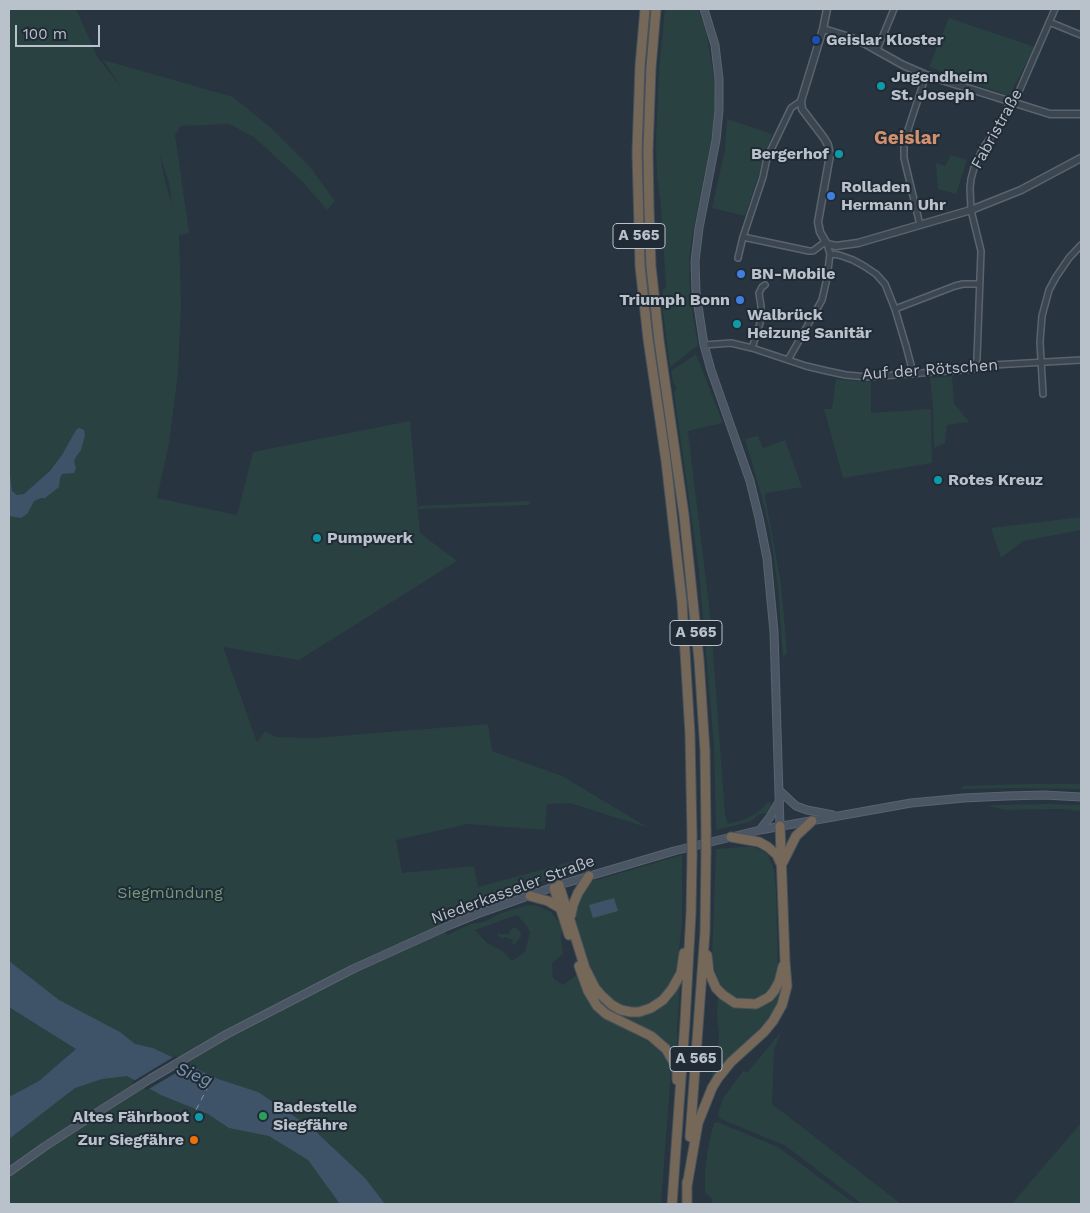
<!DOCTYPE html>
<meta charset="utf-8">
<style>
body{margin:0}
#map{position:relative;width:1090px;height:1213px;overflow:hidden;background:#283440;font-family:"Work Sans",sans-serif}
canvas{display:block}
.frame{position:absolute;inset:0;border:10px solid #b9c1cb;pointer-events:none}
.scale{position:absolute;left:15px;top:25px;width:85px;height:22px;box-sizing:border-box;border:2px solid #b9c1cb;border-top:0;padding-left:6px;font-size:15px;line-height:18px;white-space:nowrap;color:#b9c1cb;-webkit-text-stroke:4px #202b36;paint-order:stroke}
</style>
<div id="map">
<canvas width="1090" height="1213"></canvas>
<div class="frame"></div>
<div class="scale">100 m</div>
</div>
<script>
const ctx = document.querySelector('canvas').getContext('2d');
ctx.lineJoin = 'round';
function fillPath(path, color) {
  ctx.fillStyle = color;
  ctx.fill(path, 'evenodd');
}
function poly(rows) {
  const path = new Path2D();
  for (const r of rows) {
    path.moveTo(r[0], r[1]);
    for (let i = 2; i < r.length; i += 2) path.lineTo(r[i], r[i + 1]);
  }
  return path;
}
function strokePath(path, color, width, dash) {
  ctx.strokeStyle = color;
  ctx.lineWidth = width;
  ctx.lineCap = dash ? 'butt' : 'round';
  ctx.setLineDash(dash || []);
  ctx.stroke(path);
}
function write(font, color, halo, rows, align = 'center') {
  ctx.font = font + ' "Work Sans",sans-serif';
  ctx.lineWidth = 4;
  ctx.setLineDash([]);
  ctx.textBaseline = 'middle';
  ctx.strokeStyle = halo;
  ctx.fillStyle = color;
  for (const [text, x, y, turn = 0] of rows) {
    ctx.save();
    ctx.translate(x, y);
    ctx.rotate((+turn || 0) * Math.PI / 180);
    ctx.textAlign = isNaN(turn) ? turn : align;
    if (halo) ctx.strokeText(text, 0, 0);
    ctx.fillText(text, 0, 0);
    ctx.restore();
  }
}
const green = poly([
 [9,9,76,9,98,58,122,88,103,60,233,97,270,127,310,167,335,201,327,210,303,182,254,137,229,124,181,126,175,135,189,233,179,235,181,304,178,373,169,443,157,498,237,515,253,452,410,421,420,533,457,561,299,660,223,647,257,742,265,731,276,737,315,738,488,724,492,751,562,776,649,828,570,803,547,804,545,830,468,824,396,840,402,873,474,866,478,887,578,860,580,867,475,904,448,897,472,904,437,918,447,935,471,924,484,922,501,913,528,905,539,906,551,912,562,926,561,939,563,954,552,963,553,978,563,985,579,973,612,1022,653,1044,665,1054,670,1067,670,1083,661,1204,9,1204],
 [160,155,169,183,172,204,165,182],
 [517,915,527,926,530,932,525,952,512,961,504,952,487,943,475,930],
 [665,9,698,9,706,32,711,59,714,80,715,105,712,136,692,236,689,259,690,297,698,344,697,346,670,367,663,312,663,290,666,287,661,206,657,177,656,143,659,70],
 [949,18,1035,47,1009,96,929,67],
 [727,119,772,134,745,216,712,208,725,149],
 [951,155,967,160,956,194,938,189,936,163,945,166],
 [696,354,723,423,688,431,711,623,725,815,728,824,745,819,757,813,768,802,772,803,768,813,760,814,750,822,716,830,714,745,699,571,674,392,676,389,675,384,673,382,671,371],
 [952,376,954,403,969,422,947,425,945,443,934,448,933,409,930,378],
 [836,379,871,382,871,413,931,409,932,463,843,478,824,409,832,409],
 [758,436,763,448,785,440,802,487,766,493,765,496,781,584,787,652,783,657,778,588,770,531,762,498,745,439],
 [529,501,530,502,529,505,419,509,418,506],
 [1081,517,1081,530,1023,541,1001,558,991,528],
 [1026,784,1081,784,1081,789,1011,788,962,789,962,786],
 [1049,804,1081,805,1081,811,1060,809,1005,810,987,805],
 [742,847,753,847,763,851,768,855,774,870,776,889,778,969,776,978,770,989,762,996,746,1001,729,995,718,980,712,959,716,849],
 [682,855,682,923,677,965,671,984,662,994,653,1003,636,1008,627,1007,619,1005,600,990,594,977,578,929,575,912,581,892,590,882],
 [515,927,520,931,521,936,516,943,512,945,513,940,505,937,502,939,497,935,498,933,500,934,508,934,512,928],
 [680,985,677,1031,677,1062,611,1010,624,1015,646,1015,660,1008,671,1000],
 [780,987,781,988,777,1004,769,1017,756,1033,728,1059,712,1080,713,1065,718,1047,719,1034,717,1017,718,994,746,1007],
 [781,1032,774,1050,772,1104,824,1144,901,1204,862,1204,786,1146,721,1119,718,1116,719,1110,724,1097,743,1071,747,1073],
 [717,1122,778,1147,855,1204,712,1204,712,1199,705,1192,705,1172,709,1143,714,1123],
 [1081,1123,1081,1204,1012,1204,1039,1172]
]);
const water = poly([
 [79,428,84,430,85,435,81,450,76,457,74,461,76,468,74,473,62,474,60,478,59,487,45,498,41,498,34,501,31,507,27,514,21,518,9,516,9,467,12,491,17,495,24,494,50,471,62,455,76,430],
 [614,898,618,911,593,918,589,905],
 [9,961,59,1000,120,1032,135,1044,153,1048,218,1079,258,1092,313,1129,365,1178,385,1204,340,1204,308,1160,269,1136,229,1128,208,1114,161,1095,127,1076,102,1079,75,1088,9,1139,9,1097,39,1081,76,1049,9,1007]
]);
const pier = poly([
 [175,1056,191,1064,147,1090,132,1082]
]);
const ferry = poly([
 [196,1110,213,1077]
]);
const minor = poly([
 [1049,22,1081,35],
 [877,50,894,9],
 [920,225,904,158,904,142,926,75],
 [743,237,809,251,813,251,825,242],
 [830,254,839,255,853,260,864,266,876,274,885,284,895,309,906,346,911,365,911,374],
 [738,258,743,237,763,177,767,158,791,108,801,101],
 [895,309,955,286,963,284,979,284],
 [704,345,731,343,752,348,806,366,827,371,846,375,868,377,975,369,993,365,1081,360],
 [752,348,761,320,761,306,759,293,762,287,765,285],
 [788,360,822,300,827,278,830,254,827,244],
 [975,369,977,358,981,251,971,210,970,188,971,179,974,168,982,150,997,128,1008,107,1017,96,1055,9],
 [1043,394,1040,342,1042,316,1049,290,1056,277,1069,258,1081,245]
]);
const tertiary = poly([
 [827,9,823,29,801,101,802,109,824,138,828,145,830,155,818,222,820,232,827,244,836,246,858,243,971,210,1021,190,1081,158],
 [823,29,843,35,860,41,903,65,926,75,1050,114,1081,114]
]);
const secondary = poly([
 [704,9,715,45,719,79,719,110,716,140,699,228,695,261,696,293,704,345,711,370,750,481,759,518,767,558,774,632,780,826],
 [780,791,796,806,807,810,833,815],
 [760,830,770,817,780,800],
 [9,1172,44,1147,101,1110,150,1079,227,1034,353,969,450,925,477,914,559,885,674,851,760,830,911,803,964,798,1007,796,1044,795,1081,797]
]);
const motorway = poly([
 [645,9,640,66,637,152,640,266,648,339,666,461,682,602,690,734,692,835],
 [656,9,651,68,648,151,649,208,651,266,659,340,684,515,699,660,705,751,706,831],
 [731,837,759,842,768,847,777,855,780,862],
 [783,862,796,836,812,821],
 [559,885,585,968,595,988,601,995,612,1005,621,1010,631,1012,639,1012,651,1008,663,1000,672,989,681,973,684,953],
 [554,888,569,935],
 [530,896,548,901,560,908],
 [571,915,573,905,578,893,589,876],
 [707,955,709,972,716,988,723,995,735,1003,756,1004,769,997,774,991,779,982,783,966],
 [579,966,588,991,597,1006,606,1014,651,1036,666,1049,673,1061,677,1071,677,1080],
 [690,1137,705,932,706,852],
 [687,1186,698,1123,712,1088,718,1078,731,1062,764,1032,773,1021,782,1005,787,986,785,961,780,826],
 [672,1204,685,1022,691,913,692,856],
 [687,1204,687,1182]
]);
const motorwayBridge = poly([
 [706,852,706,831],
 [692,856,692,835]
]);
const markers = [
 [816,40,5,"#1a4fb4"],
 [881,86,5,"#0f9aa8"],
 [839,154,5,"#0f9aa8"],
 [831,196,5,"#3f7fe0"],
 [741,274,5,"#3f7fe0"],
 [740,300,5,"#3f7fe0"],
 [737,324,5,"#0f9aa8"],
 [938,480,5,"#0f9aa8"],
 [317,538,5,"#0f9aa8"],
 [263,1116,5,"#2e9e5b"],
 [199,1117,5,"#0f9aa8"],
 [194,1140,5,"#e8710a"]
];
const shields = [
 [639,236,52],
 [696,633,52],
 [696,1059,52]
];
const shieldNames = [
 ["A 565",639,236],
 ["A 565",696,633],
 ["A 565",696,1059]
];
const poiNames = [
 ["Geislar Kloster",826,40],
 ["Jugendheim",891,77],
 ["St. Joseph",891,95],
 ["Bergerhof",829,154,"right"],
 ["Rolladen",841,187],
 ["Hermann Uhr",841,205],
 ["BN-Mobile",751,274],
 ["Triumph Bonn",730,300,"right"],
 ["Walbrück",747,315],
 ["Heizung Sanitär",747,333],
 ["Rotes Kreuz",948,480],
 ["Pumpwerk",327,538],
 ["Badestelle",273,1107],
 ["Siegfähre",273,1125],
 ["Altes Fährboot",189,1117,"right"],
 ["Zur Siegfähre",184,1140,"right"]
];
const streetNames = [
 ["Fabristraße",997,129,-61],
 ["Auf der Rötschen",930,370,-4],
 ["Niederkasseler Straße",513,890,-20]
];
const parkNames = [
 ["Siegmündung",170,893]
];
const waterNames = [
 ["Sieg",194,1075,22]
];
const quarterNames = [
 ["Geislar",907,138]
];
fillPath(green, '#2a4141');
fillPath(water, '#3f5368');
fillPath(pier, '#283440');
strokePath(ferry, '#7b94ab', 1, [6, 5]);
strokePath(minor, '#5a646e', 8);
strokePath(tertiary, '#5a646e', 9);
strokePath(secondary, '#5a646e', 9);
strokePath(motorway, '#46515b', 11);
strokePath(minor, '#3c4650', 5);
strokePath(tertiary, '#3c4650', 6);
strokePath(secondary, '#4a5663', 7);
strokePath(motorway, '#766859', 9);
strokePath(motorwayBridge, '#46515b', 11, []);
strokePath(motorwayBridge, '#766859', 9);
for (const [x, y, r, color] of markers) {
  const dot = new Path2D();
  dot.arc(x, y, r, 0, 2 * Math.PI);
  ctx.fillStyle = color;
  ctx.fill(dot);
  strokePath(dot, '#202b36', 2);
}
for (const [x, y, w] of shields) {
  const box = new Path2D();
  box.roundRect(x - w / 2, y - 12.5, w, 25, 4);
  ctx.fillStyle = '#202b36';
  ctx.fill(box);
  strokePath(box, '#b9c1cb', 1);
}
write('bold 15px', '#b9c1cb', null, shieldNames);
write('bold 16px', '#b9c1cb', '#202b36', poiNames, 'left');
write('16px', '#b9c1cb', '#202b36', streetNames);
write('16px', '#719a77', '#202b36', parkNames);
write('italic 18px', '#7b94ab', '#202b36', waterNames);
write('bold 19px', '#d1906e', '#202b36', quarterNames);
</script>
